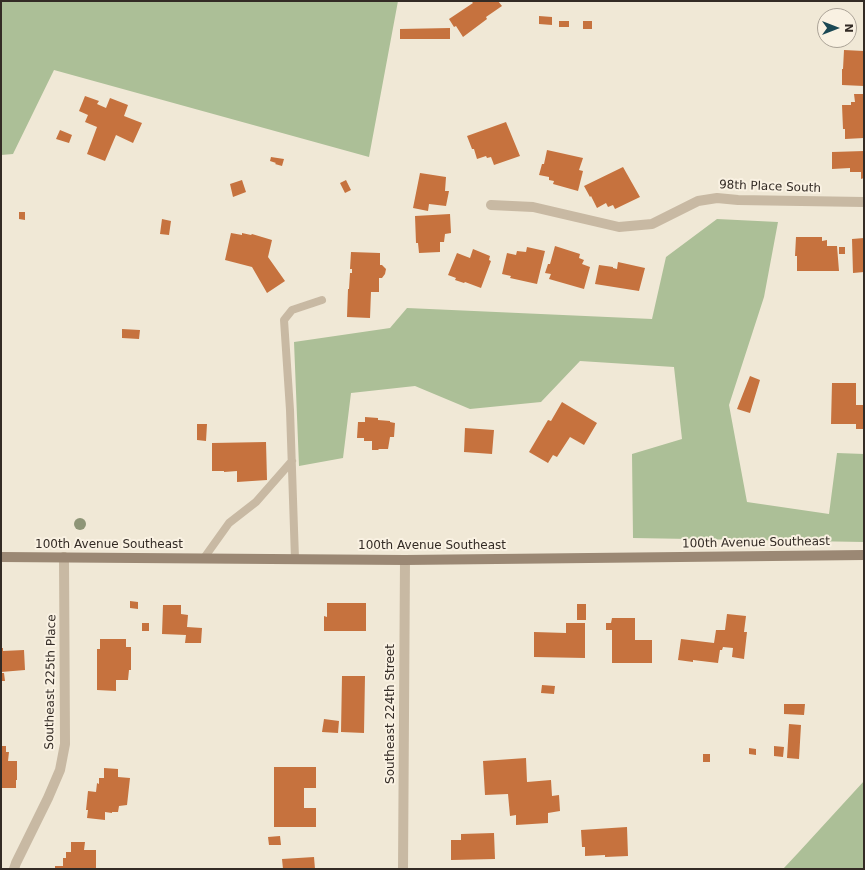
<!DOCTYPE html>
<style>
body{margin:0}
#map{position:relative;width:865px;height:870px;overflow:hidden;background:#f0e8d6;font-family:"DejaVu Sans",sans-serif}
canvas{display:block}
.frame{position:absolute;inset:0;border:2px solid #332b25;pointer-events:none}
.north{position:absolute;left:817px;top:8px;width:40px;height:40px;box-sizing:border-box;background:#f9f1e2;border:1px solid #aaa296;border-radius:50%;rotate:90deg;font-size:11px;font-weight:700;line-height:16px;text-align:center;color:#332b25}
.north::after{content:'';display:block;margin:auto;width:14px;height:18px;background:#1b4854;clip-path:polygon(50% 0,100% 100%,50% 72%,0 100%)}
</style>
<div id="map">
<canvas width="865" height="870"></canvas>
<div class="frame"></div>
<div class="north">N</div>
</div>
<script>
const ctx = document.querySelector('canvas').getContext('2d');
ctx.lineJoin = 'round';
function fillPath(path, color) {
  ctx.fillStyle = color;
  ctx.fill(path, 'evenodd');
}
function poly(rows) {
  const path = new Path2D();
  for (const r of rows) {
    path.moveTo(r[0], r[1]);
    for (let i = 2; i < r.length; i += 2) path.lineTo(r[i], r[i + 1]);
  }
  return path;
}
function strokePath(path, color, width, dash) {
  ctx.strokeStyle = color;
  ctx.lineWidth = width;
  ctx.lineCap = dash ? 'butt' : 'round';
  ctx.setLineDash(dash || []);
  ctx.stroke(path);
}
function write(font, color, halo, rows, align = 'center') {
  ctx.font = font + ' "DejaVu Sans",sans-serif';
  ctx.lineWidth = 4;
  ctx.setLineDash([]);
  ctx.textBaseline = 'middle';
  ctx.strokeStyle = halo;
  ctx.fillStyle = color;
  for (const [text, x, y, turn = 0] of rows) {
    ctx.save();
    ctx.translate(x, y);
    ctx.rotate((+turn || 0) * Math.PI / 180);
    ctx.textAlign = isNaN(turn) ? turn : align;
    if (halo) ctx.strokeText(text, 0, 0);
    ctx.fillText(text, 0, 0);
    ctx.restore();
  }
}
const green = poly([
 [1,1,398,1,369,157,54,70,13,154,1,155],
 [717,219,778,222,764,297,729,405,747,502,829,514,837,453,864,454,864,542,633,538,632,454,682,439,674,367,580,361,541,402,470,409,415,386,351,393,343,458,299,466,294,342,390,328,407,308,652,319,666,257],
 [864,781,864,869,783,869,798,853]
]);
const building = poly([
 [471,1,498,1,502,6,486,17,487,19,463,37,456,26,454,27,449,19,473,3],
 [539,16,552,17,552,25,539,24],
 [559,21,569,21,569,27,559,27],
 [583,21,592,21,592,29,583,29],
 [450,28,450,39,400,39,400,29],
 [844,50,864,51,864,86,842,85,842,69,843,69],
 [854,94,864,94,864,138,845,139,845,129,843,129,842,105,851,105,851,102,855,102],
 [85,96,99,101,97,104,106,108,110,98,128,105,124,116,142,123,133,143,116,135,105,161,87,154,97,127,85,122,88,115,79,111],
 [506,122,520,156,494,165,491,157,487,158,486,156,477,159,474,149,472,149,467,136],
 [60,130,72,135,69,143,56,139],
 [547,150,583,158,579,170,583,171,578,191,553,184,554,181,549,180,549,177,539,175,542,164,544,164],
 [864,151,864,178,861,179,861,172,850,172,850,168,832,169,832,152],
 [271,157,284,159,282,166,275,164,276,163,270,161],
 [623,167,640,197,615,209,613,205,608,207,606,203,597,208,591,196,590,197,584,186],
 [420,173,446,177,445,191,449,191,446,206,429,204,428,211,413,208],
 [242,180,246,192,233,197,230,184],
 [346,180,351,190,345,193,340,183],
 [19,212,25,212,25,220,19,219],
 [450,214,451,233,445,234,444,242,440,242,440,252,419,253,418,243,416,243,415,216],
 [162,219,171,221,169,235,160,234],
 [231,233,242,235,242,233,251,235,252,234,272,240,268,257,285,281,267,293,252,267,225,260],
 [796,237,822,237,822,241,827,240,827,246,837,246,839,271,797,271,797,256,795,256],
 [864,238,864,272,853,273,852,239],
 [555,246,580,254,579,258,584,260,582,264,590,267,584,289,549,279,551,274,545,273,548,264,550,264],
 [527,247,545,251,537,284,510,278,511,276,502,274,507,253,516,255,517,251,526,252],
 [839,247,845,247,845,254,839,254],
 [473,249,490,256,489,260,491,261,481,288,465,282,464,283,455,280,456,278,448,275,457,253,470,258],
 [351,252,380,253,380,265,382,265,386,269,385,274,382,278,379,278,379,292,371,292,370,318,347,317,348,289,349,289,350,273,352,273,352,269,350,269],
 [618,262,645,268,639,291,595,284,599,265,613,267,613,268,617,269],
 [122,329,140,330,139,339,122,338],
 [750,376,760,380,750,413,737,409],
 [832,383,856,383,856,405,864,405,864,429,856,429,856,424,831,424],
 [562,402,597,423,584,445,570,437,557,457,553,455,548,463,529,452,548,420,551,421],
 [365,417,378,418,378,420,390,421,390,422,395,423,394,437,390,437,388,449,379,449,378,450,372,450,372,441,364,441,364,438,357,438,358,422,365,422],
 [197,424,207,424,206,441,197,440],
 [465,428,494,430,492,454,464,452],
 [266,442,267,480,237,482,237,471,224,472,224,471,212,471,212,443],
 [130,601,138,602,138,609,130,608],
 [327,603,366,603,366,631,324,631,324,616,327,617],
 [577,604,586,604,586,620,577,620],
 [163,605,181,605,181,614,188,615,187,627,202,628,201,643,185,643,186,635,162,634],
 [727,614,746,616,744,632,747,632,744,659,732,657,733,648,723,647,722,650,720,650,718,663,693,660,693,662,678,660,681,639,714,643,716,630,725,630],
 [612,618,635,618,635,640,652,640,652,663,612,663,612,630,606,630,606,623,611,623],
 [142,623,149,623,149,631,142,631],
 [566,623,585,623,585,658,534,657,534,632,566,633],
 [100,639,126,639,126,647,131,647,131,670,129,670,128,680,116,680,116,691,97,690,97,649,100,649],
 [1,648,3,648,3,651,24,650,25,670,1,672],
 [1,673,4,673,5,681,1,681],
 [342,676,365,676,364,733,341,732],
 [542,685,555,686,554,694,541,693],
 [784,704,805,704,804,715,784,714],
 [324,719,339,721,338,733,322,732],
 [789,724,801,725,799,759,787,758],
 [1,746,6,746,6,752,9,752,8,761,17,761,17,780,16,780,16,788,1,788],
 [774,746,784,747,783,757,774,756],
 [749,748,756,749,756,755,749,754],
 [703,754,710,754,710,762,703,762],
 [526,758,527,782,551,780,552,796,559,795,560,811,548,813,548,823,516,825,516,815,510,816,508,794,485,795,483,761],
 [274,767,316,767,316,788,304,788,304,808,316,808,316,827,274,827],
 [104,768,118,769,118,777,130,778,127,805,119,806,118,812,112,812,112,813,105,812,105,820,87,818,88,810,86,810,88,791,96,792,97,783,99,784,99,778,104,778],
 [627,827,628,856,605,857,605,855,585,856,585,847,582,847,581,830],
 [494,833,495,859,451,860,451,840,461,840,461,834],
 [280,836,281,845,269,845,268,837],
 [71,842,85,842,84,850,96,850,96,869,55,869,55,866,63,866,63,858,66,858,66,852,71,852],
 [314,857,315,869,283,869,282,859]
]);
const lane = poly([
 [204,558,229,523,256,502,292,461],
 [295,559,290,410,284,320,292,310,322,300]
]);
const street = poly([
 [491,205,533,207,619,227,652,224,698,201,717,198,738,200,864,202],
 [14,869,16,863,48,798,60,770,65,744,64,557],
 [403,869,405,560]
]);
const secondary = poly([
 [1,557,405,560,864,555]
]);
const trees = [
 [80,524]
];
const streetNames = [
 ["98th Place South",770,187,2],
 ["100th Avenue Southeast",756,543,-1],
 ["100th Avenue Southeast",109,545],
 ["100th Avenue Southeast",432,546],
 ["Southeast 225th Place",51,682,-89],
 ["Southeast 224th Street",391,714,-90]
];
fillPath(green, '#acbf97');
fillPath(building, '#c6723e');
strokePath(lane, '#c8b9a3', 8);
strokePath(street, '#c8b9a3', 10);
strokePath(secondary, '#9b8874', 10);
ctx.fillStyle = '#8e9577';
for (const [x, y] of trees) {
  ctx.beginPath();
  ctx.arc(x, y, 6, 0, 2 * Math.PI);
  ctx.fill();
}
write('12px', '#332b25', '#f9f1e2', streetNames);
</script>
